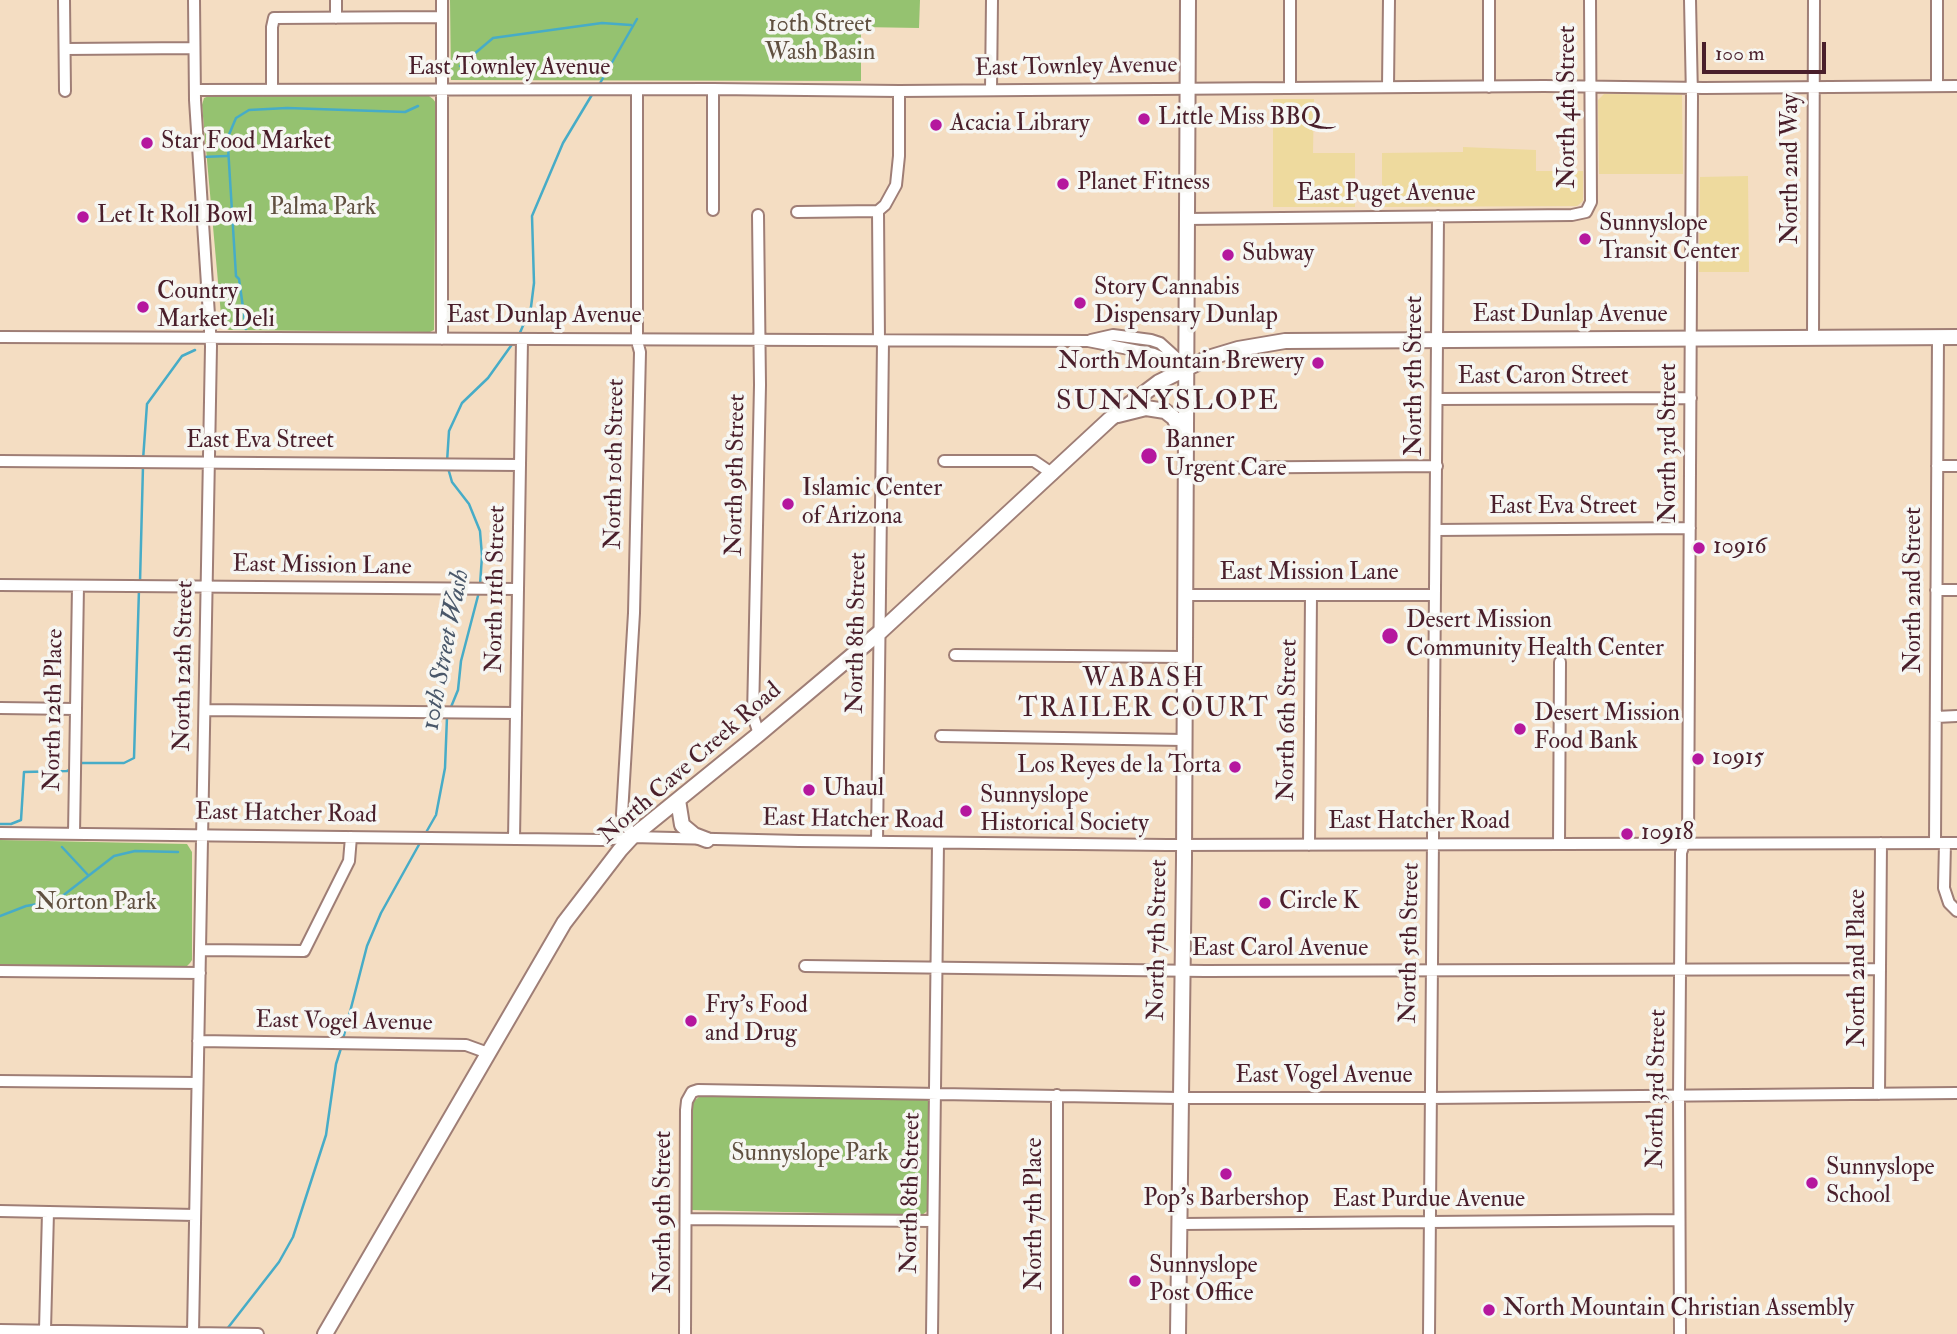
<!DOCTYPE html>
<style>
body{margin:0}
#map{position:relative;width:1957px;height:1334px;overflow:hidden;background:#f4ddc2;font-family:"IM FELL Double Pica",serif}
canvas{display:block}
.scale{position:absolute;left:1702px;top:42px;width:124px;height:32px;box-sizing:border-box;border:4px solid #4a1f2b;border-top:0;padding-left:9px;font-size:21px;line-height:24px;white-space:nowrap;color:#4a1f2b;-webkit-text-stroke:5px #f6f6f2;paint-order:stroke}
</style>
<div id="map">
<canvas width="1957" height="1334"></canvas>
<div class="scale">100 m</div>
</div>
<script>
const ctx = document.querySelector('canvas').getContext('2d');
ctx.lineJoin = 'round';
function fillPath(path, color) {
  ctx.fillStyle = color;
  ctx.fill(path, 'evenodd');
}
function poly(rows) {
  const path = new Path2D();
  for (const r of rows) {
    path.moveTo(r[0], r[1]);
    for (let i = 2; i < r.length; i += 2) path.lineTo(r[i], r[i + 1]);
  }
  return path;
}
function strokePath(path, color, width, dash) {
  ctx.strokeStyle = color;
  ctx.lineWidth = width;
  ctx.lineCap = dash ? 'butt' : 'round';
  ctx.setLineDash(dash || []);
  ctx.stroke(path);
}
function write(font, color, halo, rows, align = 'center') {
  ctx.font = font + ' "IM FELL Double Pica",serif';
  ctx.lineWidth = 7;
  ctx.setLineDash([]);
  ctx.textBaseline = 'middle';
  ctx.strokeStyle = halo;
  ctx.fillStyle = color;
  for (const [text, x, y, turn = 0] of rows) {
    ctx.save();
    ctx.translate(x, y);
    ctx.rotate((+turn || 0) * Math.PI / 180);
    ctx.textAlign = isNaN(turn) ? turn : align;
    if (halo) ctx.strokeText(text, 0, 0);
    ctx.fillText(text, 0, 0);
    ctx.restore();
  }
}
const green = poly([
 [450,0,920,0,919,28,861,27,861,81,451,80],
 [209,96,429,96,433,99,436,103,434,330,430,332,229,330,222,326,202,105,204,98],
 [0,840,187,844,192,852,192,960,190,963,184,969,0,968],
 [701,1095,926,1099,930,1102,930,1209,922,1215,692,1210,689,1206,691,1104]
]);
const sand = poly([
 [1604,94,1682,95,1683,174,1599,174,1598,100],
 [1273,99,1314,99,1313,153,1355,153,1355,207,1273,207],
 [1463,147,1536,150,1536,171,1583,171,1583,201,1577,206,1382,207,1382,153,1463,152],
 [1748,176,1749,272,1699,272,1700,177]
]);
const stream = poly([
 [460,66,493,38,602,23,631,25],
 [599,85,637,19],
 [202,157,227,156],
 [246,329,239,279,236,276,228,147,228,137,236,118,249,110,287,108,405,112,418,106],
 [519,335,531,307,534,283,532,216,563,143,593,93],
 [143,460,147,404,182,356,195,350],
 [447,462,449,431,462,403,488,378,513,343],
 [448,468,452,482,469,504,480,531,482,556,480,585],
 [140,582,143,466],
 [451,707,458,690,461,661,479,592],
 [78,765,82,763,124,763,134,758,139,589],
 [0,824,11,824,21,820,24,772,67,771,72,769],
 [424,836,436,815,445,768,447,717],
 [62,847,88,875],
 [0,916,26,906,56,901,114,856,135,851,178,852],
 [343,1039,367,946,381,913,421,841],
 [227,1329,279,1262,293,1237,326,1135,336,1064,342,1045]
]);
const minor = poly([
 [64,0,65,91],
 [336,0,336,18],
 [442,0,442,339],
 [65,49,194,48],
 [1937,86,1937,0],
 [1388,87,1389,0],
 [1489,87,1489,0],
 [1290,88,1290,0],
 [272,89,272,27,274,18,442,17],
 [713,89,713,210],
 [195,90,713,89,899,91,1544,86,1704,88,1957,86],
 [991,90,992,0],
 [797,212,878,211],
 [758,215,760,385,753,716,759,734],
 [1186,219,1572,215,1586,212,1591,202,1590,0],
 [0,337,1088,341,1154,354,1187,368],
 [1813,338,1814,0],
 [1091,340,1113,335,1151,340,1160,343,1181,362],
 [879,341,878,211,885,205,896,185,899,156,899,91],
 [1437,399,1691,398],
 [0,461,520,465],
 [944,461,1034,461,1053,474],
 [1937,466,1957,466],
 [1186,468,1437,466],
 [1436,530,1690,528],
 [0,585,518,589],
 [1936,590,1957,590],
 [1184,595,1435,595],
 [955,655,1184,657],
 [0,708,76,709],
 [205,710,516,713],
 [1936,717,1957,716],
 [941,736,1184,740],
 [0,833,602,840,632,837,799,841,1167,845,1957,843],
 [74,834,78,586],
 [632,837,622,814,634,613,640,352,637,341,637,90],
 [514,839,522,340],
 [877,842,883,341],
 [1935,843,1938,338],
 [1945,843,1944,888,1949,903,1957,911],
 [1559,844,1560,662],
 [1688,844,1692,97,1690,0],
 [1309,845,1311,595],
 [201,950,304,951,349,861,351,837],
 [805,966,1205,971,1880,969],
 [0,971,200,973],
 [198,1041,466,1045,488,1053],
 [0,1081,197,1083],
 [1879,1094,1881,843],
 [0,1211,195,1215],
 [686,1219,933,1221],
 [1181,1224,1678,1220],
 [0,1330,258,1334],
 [45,1330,48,1212],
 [193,1333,211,346,195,100,194,0],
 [685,1334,686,1110,687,1101,692,1092,698,1090,1180,1098,1430,1098,1957,1093],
 [932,1334,938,843],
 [1057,1334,1057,1095],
 [1429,1334,1438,216],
 [1680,1334,1679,1095,1681,853,1684,844]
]);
const major = poly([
 [1118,415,1146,408,1165,411,1174,418,1184,437],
 [678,800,682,825,694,835,707,840],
 [325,1334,564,923,620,850,632,837,759,734,880,632,1110,419,1159,382,1208,358,1238,349,1285,341,1957,337],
 [1178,1334,1184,859,1188,0]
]);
const markers = [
 [1144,119,7,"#b5179e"],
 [936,125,7,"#b5179e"],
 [147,143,7,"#b5179e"],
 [1063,184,7,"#b5179e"],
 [83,217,7,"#b5179e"],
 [1585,239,7,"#b5179e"],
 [1228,255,7,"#b5179e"],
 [1080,303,7,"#b5179e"],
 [143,307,7,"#b5179e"],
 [1318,363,7,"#b5179e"],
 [1149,456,9,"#b5179e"],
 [788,504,7,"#b5179e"],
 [1699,548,7,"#b5179e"],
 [1390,636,9,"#b5179e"],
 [1520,729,7,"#b5179e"],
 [1698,759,7,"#b5179e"],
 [1235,767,7,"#b5179e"],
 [809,790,7,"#b5179e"],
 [966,811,7,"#b5179e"],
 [1627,834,7,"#b5179e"],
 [1265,903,7,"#b5179e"],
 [691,1021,7,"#b5179e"],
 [1226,1174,7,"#b5179e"],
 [1812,1183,7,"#b5179e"],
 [1135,1281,7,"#b5179e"],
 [1489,1310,7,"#b5179e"]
];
const parkNames = [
 ["10th Street",820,26],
 ["Wash Basin",820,54],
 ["Palma Park",323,209],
 ["Norton Park",96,904],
 ["Sunnyslope Park",810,1155]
];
const streetNames = [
 ["East Townley Avenue",1076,68,-1],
 ["East Townley Avenue",509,69],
 ["North 4th Street",1569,107,-90],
 ["North 2nd Way",1792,169,-90],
 ["East Puget Avenue",1386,195],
 ["East Dunlap Avenue",1570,316],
 ["East Dunlap Avenue",544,317],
 ["North 5th Street",1416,376,-90],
 ["East Caron Street",1543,378],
 ["East Eva Street",260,442],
 ["North 3rd Street",1670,443,-90],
 ["North 10th Street",616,464,-89],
 ["North 9th Street",737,475,-89],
 ["East Eva Street",1563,508],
 ["East Mission Lane",322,567,1],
 ["East Mission Lane",1309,574],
 ["North 11th Street",497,589,-89],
 ["North 2nd Street",1915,590,-90],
 ["North 8th Street",858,633,-89],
 ["North 12th Street",185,666,-89],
 ["North 12th Place",55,710,-89],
 ["North 6th Street",1289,720,-89],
 ["North Cave Creek Road",691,764,-41],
 ["East Hatcher Road",286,815,1],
 ["East Hatcher Road",853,821,1],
 ["East Hatcher Road",1419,823],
 ["North 7th Street",1159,940,-89],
 ["North 5th Street",1411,943,-89],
 ["East Carol Avenue",1280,950],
 ["North 2nd Place",1859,968,-90],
 ["East Vogel Avenue",344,1023,1],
 ["East Vogel Avenue",1324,1077],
 ["North 3rd Street",1658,1089,-89],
 ["North 8th Street",912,1193,-89],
 ["East Purdue Avenue",1429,1201],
 ["North 9th Street",665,1212,-90],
 ["North 7th Place",1036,1214,-90]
];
const poiNames = [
 ["Little Miss BBQ",1158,119],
 ["Acacia Library",950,125],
 ["Star Food Market",161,143],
 ["Planet Fitness",1077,184],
 ["Let It Roll Bowl",97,217],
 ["Sunnyslope",1599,225],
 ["Transit Center",1599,253],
 ["Subway",1242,255],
 ["Story Cannabis",1094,289],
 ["Dispensary Dunlap",1094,317],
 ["Country",157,293],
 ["Market Deli",157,321],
 ["North Mountain Brewery",1304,363,"right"],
 ["Banner",1165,442],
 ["Urgent Care",1165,470],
 ["Islamic Center",802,490],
 ["of Arizona",802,518],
 ["10916",1713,548],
 ["Desert Mission",1406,622],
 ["Community Health Center",1406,650],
 ["Desert Mission",1534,715],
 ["Food Bank",1534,743],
 ["10915",1712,759],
 ["Los Reyes de la Torta",1221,767,"right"],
 ["Uhaul",823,790],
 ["Sunnyslope",980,797],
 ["Historical Society",980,825],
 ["10918",1641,834],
 ["Circle K",1279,903],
 ["Fry's Food",705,1007],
 ["and Drug",705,1035],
 ["Sunnyslope",1826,1169],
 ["School",1826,1197],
 ["Pop's Barbershop",1226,1200,"center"],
 ["Sunnyslope",1149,1267],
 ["Post Office",1149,1295],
 ["North Mountain Christian Assembly",1503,1310]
];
const waterNames = [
 ["10th Street Wash",447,650,-79]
];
const neighbourhoodNames = [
 ["WABASH",1144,680],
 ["TRAILER COURT",1144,710]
];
const quarterNames = [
 ["SUNNYSLOPE",1168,403]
];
fillPath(green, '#95c270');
fillPath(sand, '#eeda9e');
strokePath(stream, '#47acc7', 2.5);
strokePath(minor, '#9f7e76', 14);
strokePath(major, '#9f7e76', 18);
strokePath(minor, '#fff', 10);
strokePath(major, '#fff', 14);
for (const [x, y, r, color] of markers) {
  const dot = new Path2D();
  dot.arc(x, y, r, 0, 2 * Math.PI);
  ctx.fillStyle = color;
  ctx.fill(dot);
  strokePath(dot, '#f6f6f2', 2.5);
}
write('24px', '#605040', '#f6f6f2', parkNames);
write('24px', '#4a1f2b', '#f6f6f2', streetNames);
write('24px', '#4a1f2b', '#f6f6f2', poiNames, 'left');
write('italic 26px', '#495769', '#f6f6f2', waterNames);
ctx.letterSpacing = '2px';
write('26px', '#4a1f2b', '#f6f6f2', neighbourhoodNames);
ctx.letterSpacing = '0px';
ctx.letterSpacing = '2px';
write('28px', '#4a1f2b', '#f6f6f2', quarterNames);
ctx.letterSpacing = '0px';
</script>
